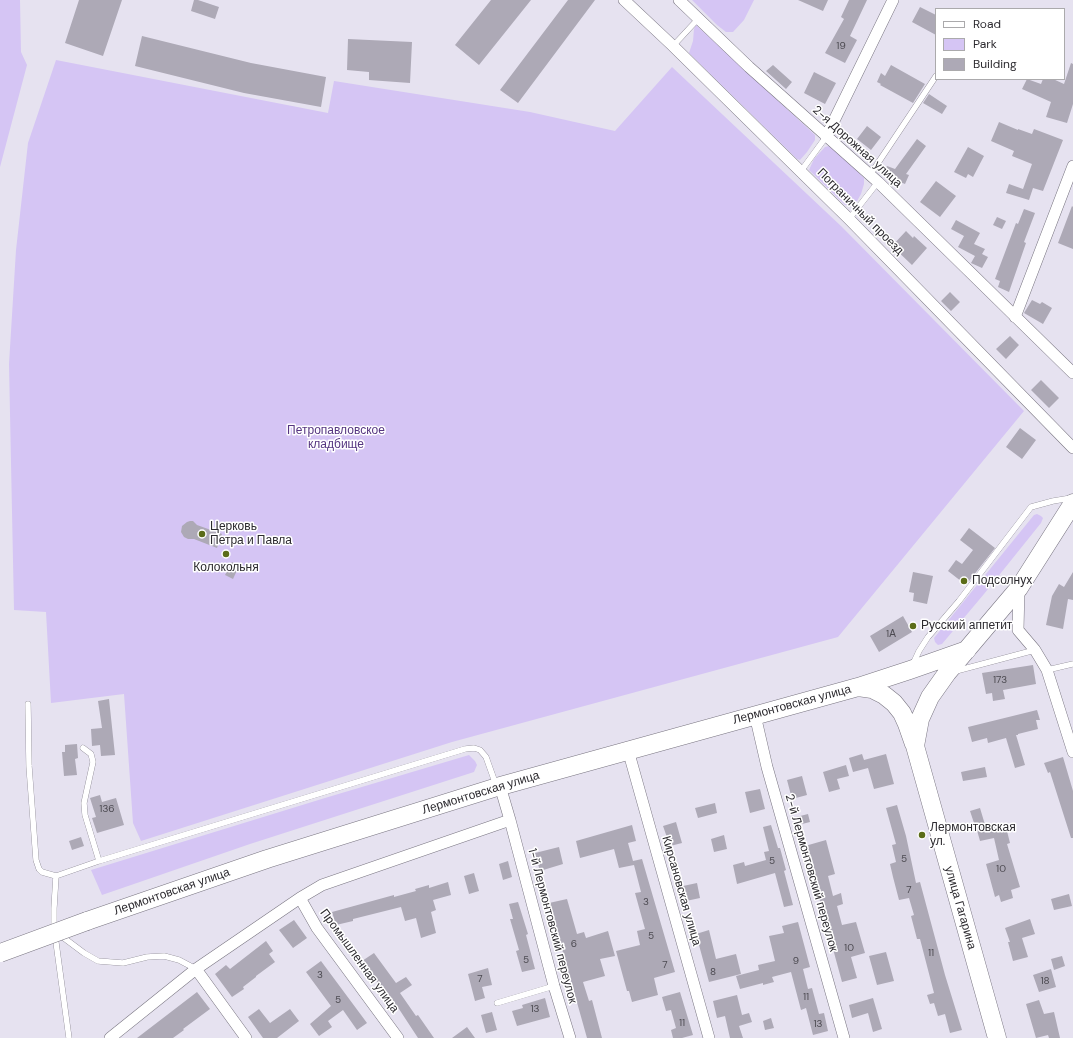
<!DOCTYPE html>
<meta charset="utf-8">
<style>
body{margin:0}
#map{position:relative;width:1073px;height:1038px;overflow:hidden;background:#e6e2f0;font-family:"DM Sans",sans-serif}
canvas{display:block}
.legend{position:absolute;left:935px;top:8px;width:130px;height:72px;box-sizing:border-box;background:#fff;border:1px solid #abaaac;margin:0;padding:5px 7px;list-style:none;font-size:12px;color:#2c2a2f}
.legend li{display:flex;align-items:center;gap:8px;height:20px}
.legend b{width:20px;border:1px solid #abaaac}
</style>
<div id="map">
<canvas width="1073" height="1038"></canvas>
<ul class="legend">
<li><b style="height:5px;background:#fff"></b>Road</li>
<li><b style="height:11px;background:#d5c5f4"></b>Park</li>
<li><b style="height:11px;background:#ada9b6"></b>Building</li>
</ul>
</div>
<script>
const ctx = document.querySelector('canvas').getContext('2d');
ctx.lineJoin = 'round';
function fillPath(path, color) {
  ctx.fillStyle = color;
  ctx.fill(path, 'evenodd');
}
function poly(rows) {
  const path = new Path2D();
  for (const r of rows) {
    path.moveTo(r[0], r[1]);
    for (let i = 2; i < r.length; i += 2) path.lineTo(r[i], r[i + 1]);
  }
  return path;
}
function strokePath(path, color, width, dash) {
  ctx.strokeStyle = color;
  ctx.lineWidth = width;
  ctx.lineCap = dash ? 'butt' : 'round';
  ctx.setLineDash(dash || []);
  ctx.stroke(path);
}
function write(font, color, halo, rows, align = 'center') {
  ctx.font = font + ' "DM Sans",sans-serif';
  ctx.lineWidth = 3;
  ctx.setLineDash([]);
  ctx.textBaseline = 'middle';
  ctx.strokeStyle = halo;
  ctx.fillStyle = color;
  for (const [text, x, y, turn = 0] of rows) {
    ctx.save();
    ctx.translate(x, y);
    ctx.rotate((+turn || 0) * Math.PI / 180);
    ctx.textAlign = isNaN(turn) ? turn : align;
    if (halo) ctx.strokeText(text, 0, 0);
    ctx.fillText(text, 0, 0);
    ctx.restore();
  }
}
const green = poly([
 [0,0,20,0,21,52,27,65,0,167],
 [692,0,754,0,744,20,733,32,726,32,717,25],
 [696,25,815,135,815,140,807,152,800,160,797,159,689,53,693,41,694,29],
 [56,60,328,113,334,81,530,112,615,131,672,67,841,226,1024,411,838,637,452,742,141,841,133,823,124,694,51,703,46,612,14,610,9,364,16,250,28,143],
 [829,146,851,165,864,178,864,184,861,194,857,201,851,205,845,205,809,170,814,159,825,147],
 [1037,514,1041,516,1043,518,1041,523,984,594,942,644,938,645,935,642,934,638,1034,515],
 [469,755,475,761,477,765,474,772,250,844,102,895,91,870,325,798]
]);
const building = poly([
 [79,0,122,0,103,56,65,43],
 [194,0,198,0,219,7,215,19,191,11],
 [491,0,531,0,479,65,455,45],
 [568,0,595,0,518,103,500,90],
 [798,0,828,0,823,11],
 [849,0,867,0,850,36,857,40,845,63,825,53,844,19,841,17],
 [920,7,936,15,936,35,912,22],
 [142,36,251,63,326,77,321,107,244,93,135,66],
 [348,39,412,42,410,83,369,80,369,72,347,70],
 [1071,63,1073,64,1073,104,1067,123,1046,117,1051,102,1022,89,1027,79,1041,84,1043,79,1053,79,1064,84],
 [773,65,792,82,786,89,766,71],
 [891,65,925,84,913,103,880,85,881,84,877,82,881,73,885,76],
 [814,72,836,83,825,104,804,93],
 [929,94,947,106,942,114,923,103],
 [999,122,1018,130,1018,129,1032,134,1034,129,1063,140,1043,191,1033,188,1029,200,1006,193,1009,184,1023,189,1032,164,1012,156,1014,151,991,141],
 [867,126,881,137,871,150,857,139],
 [917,139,926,146,906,174,909,175,905,184,883,175,887,166,895,169],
 [968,147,984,156,973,177,968,174,966,178,954,172],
 [936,181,956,196,940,217,920,202],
 [1072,206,1073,207,1073,249,1058,243],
 [1024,209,1035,213,1024,242,1026,243,1009,292,998,287,1000,281,995,279,1016,223,1018,224],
 [997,217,1006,221,1002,229,993,225],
 [956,220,980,233,974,244,985,249,982,254,988,257,982,268,971,263,975,256,958,247,964,236,951,229],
 [906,231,913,238,914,236,927,248,912,265,892,246],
 [950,292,960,302,951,311,941,301],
 [1032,300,1040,304,1042,302,1052,308,1043,324,1024,313],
 [1010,336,1019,345,1006,359,996,349],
 [1041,380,1059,398,1049,408,1031,390],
 [1020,428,1036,440,1022,459,1006,447],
 [190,521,193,521,197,525,222,534,217,548,194,539,188,539,184,537,181,532,182,526,187,522],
 [969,528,995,548,966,585,948,571,956,560,962,564,973,550,960,540],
 [232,562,239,566,233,579,225,575],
 [913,572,933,576,927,604,913,601,914,593,909,592],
 [1073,572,1073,600,1068,599,1063,629,1046,625,1052,596,1059,584,1064,587],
 [903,616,912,632,879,652,870,636],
 [1033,665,1036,684,1003,690,1005,699,993,701,992,693,986,694,982,673],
 [109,699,115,755,101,756,100,745,92,746,91,729,102,728,98,701],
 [1037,710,1040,720,1036,720,1038,729,1018,734,1018,735,1016,735,1025,765,1015,768,1006,738,988,743,987,738,972,742,968,727],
 [77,744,78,758,75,759,77,775,64,776,62,752,65,752,65,745],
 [862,754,864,760,886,754,894,784,874,789,868,768,853,772,849,758],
 [1063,757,1073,791,1073,838,1071,838,1050,772,1048,773,1044,763],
 [846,765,849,776,837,779,840,789,829,792,823,772],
 [985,767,987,777,963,781,961,772],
 [802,776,807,795,792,799,787,780],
 [760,789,765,809,750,813,745,792],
 [100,795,102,802,116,798,124,825,97,833,92,818,96,817,90,798],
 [715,803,717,813,698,818,695,808],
 [897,805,906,836,916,883,920,882,945,975,962,1030,950,1033,945,1014,938,1016,934,1003,930,1004,927,995,934,993,920,939,917,939,911,916,914,915,909,898,899,900,893,877,890,864,896,862,892,845,896,844,886,808],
 [980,808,986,828,1005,823,1010,843,1007,844,1020,887,1011,890,1013,898,1001,902,999,895,995,897,986,864,999,860,994,838,980,841,975,823,974,823,970,811],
 [808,814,810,822,798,825,796,817],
 [676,822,682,843,670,846,663,826],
 [632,825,636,841,628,843,633,861,642,859,675,972,654,978,658,995,632,1002,629,991,627,991,616,951,640,945,637,931,645,929,635,893,641,892,634,865,619,868,614,849,580,858,576,841],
 [771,825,778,848,780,848,786,870,784,871,793,905,784,907,775,873,737,884,733,865,744,862,745,866,766,860,764,852,769,851,763,827],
 [724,835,727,849,714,852,711,839],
 [81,837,84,846,72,850,69,841],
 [826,840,835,874,828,876,833,896,841,893,843,904,837,906,842,925,856,922,865,953,851,957,857,978,842,982,805,846],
 [559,847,563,864,540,871,535,853],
 [508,861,512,877,503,880,499,864],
 [474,873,479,891,469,894,464,876],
 [448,882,451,895,433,900,436,910,431,912,436,933,421,938,416,918,405,921,401,907,353,919,353,921,336,925,332,912,394,895,394,897,416,891,415,889,429,885,429,888],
 [697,883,700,898,686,901,683,886],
 [1069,894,1072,906,1054,910,1051,899],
 [567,899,577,934,584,932,586,938,608,931,615,956,600,959,605,976,583,982,589,1001,592,1000,602,1038,587,1038,549,903],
 [518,902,528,934,526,935,535,969,522,972,516,951,519,950,510,919,513,919,509,904],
 [1030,919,1035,934,1022,938,1028,957,1013,961,1008,942,1010,942,1005,928],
 [294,920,307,938,293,948,279,930],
 [798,922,810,967,803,969,808,989,812,988,819,1014,824,1013,828,1031,813,1035,806,1008,801,1010,791,972,772,977,774,982,763,985,763,983,740,989,736,976,759,970,758,965,775,961,769,936,784,933,782,926],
 [709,930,716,959,736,954,741,974,709,982,696,934],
 [266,941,273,951,269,954,275,962,256,976,256,977,243,987,244,989,232,997,215,974,226,965,230,969],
 [886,952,894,981,877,985,869,956],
 [374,953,396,983,406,977,412,985,400,993,416,1016,418,1015,434,1038,418,1038,399,1009,398,1009,381,985,380,986,362,961],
 [1062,956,1065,966,1054,970,1051,959],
 [321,961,367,1023,357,1030,343,1010,328,1021,332,1027,319,1036,310,1024,331,1006,306,972],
 [488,968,492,985,482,987,485,998,475,1001,468,974],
 [1051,969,1056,987,1039,992,1033,975],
 [197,992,210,1009,183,1029,184,1030,173,1038,137,1038],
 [680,992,693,1035,682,1038,673,1038,671,1030,676,1028,671,1010,666,1011,662,997],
 [737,995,742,1015,749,1013,752,1022,739,1026,743,1038,730,1038,725,1016,717,1018,713,1001],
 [545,998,550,1017,517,1026,512,1011,523,1008,522,1005],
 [873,998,882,1029,873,1032,868,1013,852,1018,849,1005],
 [1039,1000,1044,1014,1054,1012,1060,1038,1049,1038,1048,1035,1036,1038,1026,1004],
 [259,1009,270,1023,290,1009,299,1021,277,1038,263,1038,248,1017],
 [492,1012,497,1030,486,1033,481,1015],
 [771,1018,774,1028,765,1030,763,1021],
 [467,1027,475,1038,452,1038]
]);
const lane = poly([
 [673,46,698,19],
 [801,171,826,137],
 [870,175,936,76],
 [849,219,878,182],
 [913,664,919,651,928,637,959,601,1031,507,1053,501,1071,498],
 [1047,670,1073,664],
 [956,671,1035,650],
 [28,704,29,766,36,860,39,869,42,872,56,876,99,861,465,749,474,748,480,750,486,757,496,785],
 [83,748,91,754,93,762,84,803,85,815,99,861],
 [54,929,54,908,56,876],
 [55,935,69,1038],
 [60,935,84,953,98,961,123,963,147,957,164,956,179,960,196,969],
 [497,1003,554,986]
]);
const street = poly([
 [624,0,673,46,849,219,1073,448],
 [679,0,749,67,878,182,1073,373],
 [826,137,893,0],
 [1015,317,1073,166],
 [1019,588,1018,630,1035,650,1047,670,1073,752],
 [755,715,767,767,844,1038],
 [628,750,709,1038],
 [510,820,554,986,570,1038],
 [300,898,317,928,398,1038],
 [196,969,246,1038],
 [110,1038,196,969,300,898,322,885,510,820,500,786]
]);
const primary = poly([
 [858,687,872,689,884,695,894,703,902,713,907,724,914,744],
 [87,921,267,859,497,787,858,687,910,670,967,650],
 [997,1038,915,746,920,719,930,697,947,673,1019,588,1073,503]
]);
const primaryBridge = poly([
 [0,953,87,921]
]);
const markers = [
 [202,534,4,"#5b6c18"],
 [226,554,4,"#5b6c18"],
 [964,581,4,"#5b6c18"],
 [913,626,4,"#5b6c18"],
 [922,835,4,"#5b6c18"]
];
const numberNames = [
 ["19",841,46],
 ["1А",891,634],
 ["173",1000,680],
 ["136",107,809],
 ["5",904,859],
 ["5",772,861],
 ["10",1001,869],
 ["7",909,890],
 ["3",646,902],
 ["5",651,936],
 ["6",574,944],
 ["10",849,948],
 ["11",931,953],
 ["5",526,960],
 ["9",796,961],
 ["7",665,965],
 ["8",713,972],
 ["3",320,975],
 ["7",480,979],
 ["18",1045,981],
 ["11",806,997],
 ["5",338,1000],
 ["13",535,1009],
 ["11",682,1023],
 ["13",818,1024]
];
const streetNames = [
 ["2-я Дорожная улица",857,147,42],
 ["Пограничный проезд",860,212,45],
 ["Лермонтовская улица",792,705,-15],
 ["Лермонтовская улица",481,793,-17],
 ["2-й Лермонтовский переулок",811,873,74],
 ["Кирсановская улица",681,891,74],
 ["Лермонтовская улица",172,892,-19],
 ["улица Гагарина",960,908,74],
 ["1-й Лермонтовский переулок",552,926,75],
 ["Промышленная улица",359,961,54]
];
const parkNames = [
 ["Петропавловское",336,431],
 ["кладбище",336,445]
];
const poiNames = [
 ["Церковь",210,527],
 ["Петра и Павла",210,541],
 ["Колокольня",226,568,"center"],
 ["Подсолнух",972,581],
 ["Русский аппетит",921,626],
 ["Лермонтовская",930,828],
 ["ул.",930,842]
];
fillPath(green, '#d5c5f4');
fillPath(building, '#ada9b6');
strokePath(lane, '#797581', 6);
strokePath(street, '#797581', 12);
strokePath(primary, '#797581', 19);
strokePath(lane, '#fff', 5.5);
strokePath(street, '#fff', 11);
strokePath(primary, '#fff', 18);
strokePath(primaryBridge, '#797581', 19, []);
strokePath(primaryBridge, '#fff', 18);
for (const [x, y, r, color] of markers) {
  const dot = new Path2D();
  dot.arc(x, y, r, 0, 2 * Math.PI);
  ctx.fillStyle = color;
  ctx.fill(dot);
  strokePath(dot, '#fff', 1.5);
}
write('10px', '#4c4a51', null, numberNames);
write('12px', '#2c2a2f', '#fff', streetNames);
write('12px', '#553580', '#fff', parkNames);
write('12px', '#2c2a2f', '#fff', poiNames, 'left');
</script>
